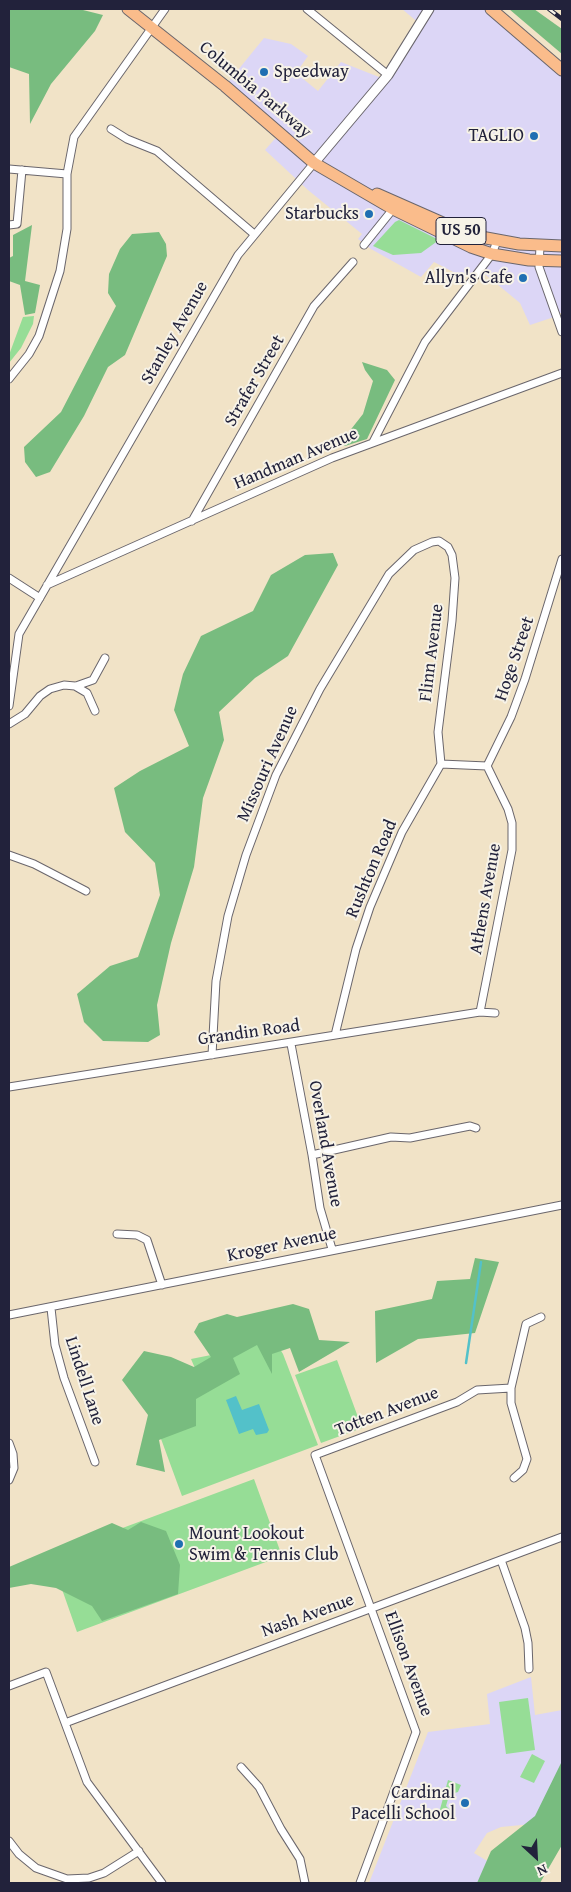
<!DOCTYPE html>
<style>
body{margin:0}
#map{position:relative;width:571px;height:1892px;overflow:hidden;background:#f1e3c7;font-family:"Gentium Book Plus",serif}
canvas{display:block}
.frame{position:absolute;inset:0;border:10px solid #22223b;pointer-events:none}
.north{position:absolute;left:511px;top:1832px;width:50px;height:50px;-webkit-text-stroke:4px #f7f3e8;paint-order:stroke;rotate:155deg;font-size:14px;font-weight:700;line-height:20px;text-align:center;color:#22223b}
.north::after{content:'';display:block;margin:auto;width:18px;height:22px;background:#22223b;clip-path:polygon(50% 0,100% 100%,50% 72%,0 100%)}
</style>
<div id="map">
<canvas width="571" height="1892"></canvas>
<div class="frame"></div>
<div class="north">N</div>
</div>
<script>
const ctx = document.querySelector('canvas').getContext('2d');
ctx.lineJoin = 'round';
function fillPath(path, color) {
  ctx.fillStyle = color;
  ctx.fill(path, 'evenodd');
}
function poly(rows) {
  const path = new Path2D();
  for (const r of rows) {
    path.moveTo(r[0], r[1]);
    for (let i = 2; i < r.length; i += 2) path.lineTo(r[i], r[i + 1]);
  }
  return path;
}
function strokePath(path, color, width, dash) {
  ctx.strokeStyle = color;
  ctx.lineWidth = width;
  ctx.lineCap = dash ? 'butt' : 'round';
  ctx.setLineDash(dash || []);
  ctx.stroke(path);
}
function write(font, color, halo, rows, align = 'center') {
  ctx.font = font + ' "Gentium Book Plus",serif';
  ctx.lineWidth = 4;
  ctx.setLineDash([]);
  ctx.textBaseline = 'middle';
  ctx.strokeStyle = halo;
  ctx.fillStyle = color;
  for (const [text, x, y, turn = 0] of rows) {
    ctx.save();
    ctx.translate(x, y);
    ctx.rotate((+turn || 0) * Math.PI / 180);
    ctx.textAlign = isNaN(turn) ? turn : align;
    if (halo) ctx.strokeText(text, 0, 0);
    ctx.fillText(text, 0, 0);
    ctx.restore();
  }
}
const built = poly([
 [402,9,491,9,562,69,562,313,556,313,557,316,530,325,520,303,486,275,461,276,434,262,421,277,371,249,358,239,362,234,308,190,265,150,280,133,225,86,264,38,291,44,308,56,296,73,318,91,341,62,384,79,420,24],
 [531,1677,535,1715,562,1710,562,1806,552,1822,501,1827,487,1833,474,1853,524,1883,369,1883,428,1732,490,1724,487,1694]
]);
const green = poly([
 [399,220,439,240,421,253,393,255,373,246,395,222],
 [34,316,33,324,21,348,9,363,9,355,23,317],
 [260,1316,283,1354,318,1445,182,1496,157,1428,197,1373,191,1359,211,1355,215,1325],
 [337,1360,362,1428,321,1443,295,1375],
 [254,1479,282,1556,77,1632,50,1555],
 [528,1698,535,1750,506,1754,499,1702],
 [532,1754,545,1761,534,1783,520,1777],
 [448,1780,461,1785,458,1792,451,1794,448,1799,446,1806,451,1811,448,1818,439,1813]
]);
const forest = poly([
 [9,9,79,9,103,15,95,31,51,84,30,124,29,74,9,67],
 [509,9,534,9,562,29,562,54],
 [32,225,25,281,40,285,35,313,25,315,20,285,9,281,9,258,13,256,13,235],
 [159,232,166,244,167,256,125,355,108,367,84,416,50,472,36,477,25,462,24,447,61,412,116,306,108,293,109,274,120,249,132,234],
 [362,362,387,370,395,380,367,439,345,446,341,442,363,414,373,381,365,370],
 [333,553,338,565,288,656,255,678,219,712,224,740,203,798,194,867,171,943,157,1005,160,1035,148,1042,103,1041,84,1022,77,994,110,966,138,957,160,895,155,863,125,832,114,788,140,771,189,746,174,710,183,674,201,636,253,611,271,575,305,555],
 [475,1258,499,1262,475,1333,418,1339,376,1363,375,1311,432,1299,437,1281,470,1279],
 [293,1304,309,1309,319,1340,350,1342,299,1372,290,1348,272,1354,272,1374,257,1345,233,1358,240,1374,196,1399,196,1426,159,1440,165,1472,136,1465,148,1415,122,1380,144,1351,171,1357,194,1367,211,1357,194,1332,199,1323,227,1314,237,1317],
 [141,1522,166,1531,180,1565,178,1594,102,1621,92,1606,56,1588,31,1584,9,1588,9,1567,112,1523,128,1530],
 [562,1761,562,1845,540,1883,477,1883,491,1851,535,1816]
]);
const water = poly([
 [236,1396,242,1410,259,1404,269,1430,267,1433,256,1435,253,1429,239,1434,226,1400]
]);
const stream = poly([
 [466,1363,481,1262]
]);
const minor = poly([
 [307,9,388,75],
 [111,129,127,139,157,151,254,234],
 [9,169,67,174],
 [9,225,17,224,22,170],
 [364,245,393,209],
 [540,246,539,267,562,332],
 [9,379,29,354,39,336,60,271,67,229,67,174,74,137,165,9],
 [373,442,425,342,492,254,497,241],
 [192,521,314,306,353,262],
 [9,578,40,598],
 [47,585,332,458,562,373],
 [76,686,93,680,105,658],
 [9,706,19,634,238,255,314,163],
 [9,724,25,714,40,696,50,689,64,685,75,686,87,693,95,711],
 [487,766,511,717,525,679,562,559],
 [9,855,34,864,86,891],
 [480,1012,512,850,512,823,508,809,487,766],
 [335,1035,356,949,370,907,402,832,441,764,487,766],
 [291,1044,312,1155,320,1208,332,1249],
 [212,1055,216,981,228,916,246,855,276,775,320,689,389,574,414,550,432,542,439,541,448,547,452,555,455,578,452,621,438,732,441,764],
 [9,1087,480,1012,495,1013],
 [312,1155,391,1137,410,1138,470,1126,476,1128],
 [117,1234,137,1235,147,1240,162,1285],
 [51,1308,55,1345,64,1378,95,1462],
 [9,1315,562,1205],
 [9,1443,13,1454,14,1468,9,1480],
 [514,1478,523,1470,527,1459,511,1403,511,1388,526,1324,541,1317],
 [501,1560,525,1628,528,1643,529,1669],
 [9,1686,46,1672,87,1782,162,1883],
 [65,1723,562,1537],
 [241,1767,259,1787,281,1829,300,1859,305,1883],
 [9,1841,19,1854,36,1868,67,1879,89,1878,104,1873,139,1851],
 [360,1883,416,1732,315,1455,457,1402,477,1390,511,1388]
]);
const tertiary = poly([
 [314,163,388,75,429,9]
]);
const primary = poly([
 [491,9,562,70]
]);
const trunk = poly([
 [128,9,225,86,314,163,393,209,471,247,492,254,529,260,562,261],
 [377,194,470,235,519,244,562,246]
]);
const rail = poly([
 [549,9,562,19]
]);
const markers = [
 [264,72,5,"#1f6fb2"],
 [534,136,5,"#1f6fb2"],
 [369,214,5,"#1f6fb2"],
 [523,278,5,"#1f6fb2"],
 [179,1544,5,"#1f6fb2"],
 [465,1803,5,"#1f6fb2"]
];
const shields = [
 [461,231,50]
];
const shieldNames = [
 ["US 50",461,231]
];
const poiNames = [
 ["Speedway",274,72,"left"],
 ["TAGLIO",524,136],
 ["Starbucks",359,214],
 ["Allyn's Cafe",513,278],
 ["Mount Lookout",189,1534,"left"],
 ["Swim & Tennis Club",189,1555,"left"],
 ["Cardinal",455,1793],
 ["Pacelli School",455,1814]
];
const streetNames = [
 ["Columbia Parkway",255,90,40],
 ["Stanley Avenue",175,333,-60],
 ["Strafer Street",255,381,-60],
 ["Handman Avenue",296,459,-23],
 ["Flinn Avenue",432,653,-83],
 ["Hoge Street",515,659,-71],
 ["Missouri Avenue",268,764,-66],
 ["Rushton Road",372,869,-67],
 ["Athens Avenue",486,899,-80],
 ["Grandin Road",249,1033,-8],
 ["Overland Avenue",325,1144,80],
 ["Kroger Avenue",282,1245,-12],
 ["Lindell Lane",84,1381,72],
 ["Totten Avenue",387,1412,-21],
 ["Nash Avenue",308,1616,-20],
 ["Ellison Avenue",408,1664,70]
];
fillPath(built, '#dcd6f6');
fillPath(green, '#96dd96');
fillPath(forest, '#78bc7f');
fillPath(water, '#53c1c9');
strokePath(stream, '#53c1c9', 2.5);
strokePath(minor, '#6a666c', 9);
strokePath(tertiary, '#6a666c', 11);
strokePath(primary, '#6a666c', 13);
strokePath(trunk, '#6a666c', 13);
strokePath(minor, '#fff', 7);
strokePath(tertiary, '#fff', 9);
strokePath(primary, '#fabc8b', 11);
strokePath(trunk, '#fabc8b', 11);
strokePath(rail, '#22223b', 4.5);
strokePath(rail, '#f7f3e8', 2.5, [8]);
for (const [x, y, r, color] of markers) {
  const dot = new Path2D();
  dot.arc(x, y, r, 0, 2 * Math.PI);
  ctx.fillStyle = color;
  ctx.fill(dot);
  strokePath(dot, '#f7f3e8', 2);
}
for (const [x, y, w] of shields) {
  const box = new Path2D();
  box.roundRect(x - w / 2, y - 13.5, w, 27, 4);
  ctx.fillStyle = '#f7f3e8';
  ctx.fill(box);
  strokePath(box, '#22223b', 1);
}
write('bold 16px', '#22223b', null, shieldNames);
write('18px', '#22223b', '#f7f3e8', poiNames, 'right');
write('18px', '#22223b', '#f7f3e8', streetNames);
</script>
